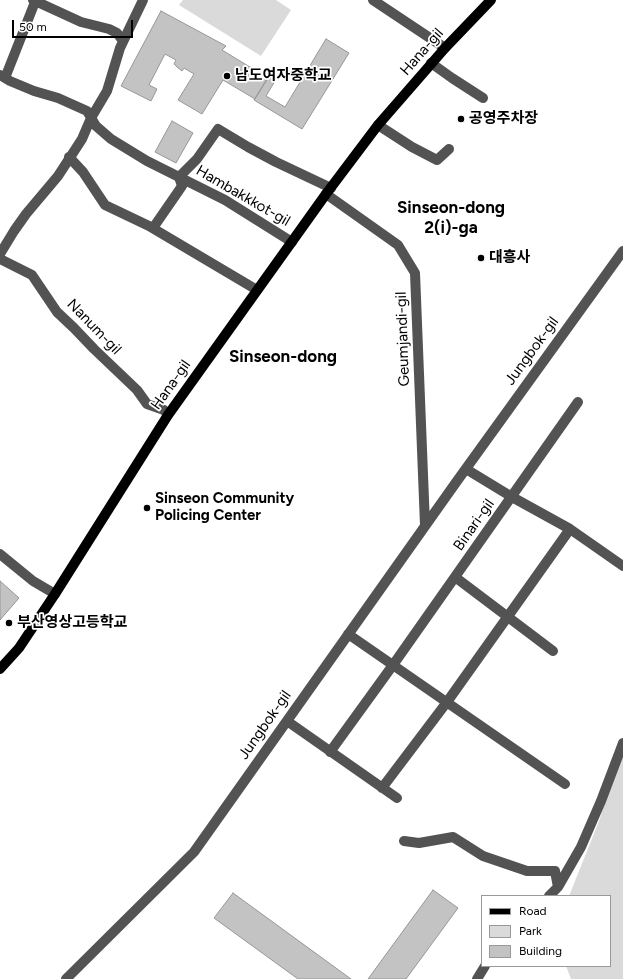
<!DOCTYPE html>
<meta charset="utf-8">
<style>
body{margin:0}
#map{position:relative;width:623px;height:979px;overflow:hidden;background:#fff;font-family:Figtree,sans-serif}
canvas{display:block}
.legend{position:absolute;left:481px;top:895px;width:130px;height:72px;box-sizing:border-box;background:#fff;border:1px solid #999;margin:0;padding:5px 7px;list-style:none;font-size:12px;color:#000}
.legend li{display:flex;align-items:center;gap:8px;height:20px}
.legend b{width:20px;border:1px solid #999}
.scale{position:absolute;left:12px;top:20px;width:121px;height:18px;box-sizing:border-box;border:2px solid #000;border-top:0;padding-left:5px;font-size:12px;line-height:14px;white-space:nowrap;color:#000;-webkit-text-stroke:3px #fff;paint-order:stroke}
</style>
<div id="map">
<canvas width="623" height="979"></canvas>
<ul class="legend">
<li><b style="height:5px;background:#000"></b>Road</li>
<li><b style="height:11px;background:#dadada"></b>Park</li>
<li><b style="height:11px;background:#c3c3c3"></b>Building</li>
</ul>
<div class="scale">50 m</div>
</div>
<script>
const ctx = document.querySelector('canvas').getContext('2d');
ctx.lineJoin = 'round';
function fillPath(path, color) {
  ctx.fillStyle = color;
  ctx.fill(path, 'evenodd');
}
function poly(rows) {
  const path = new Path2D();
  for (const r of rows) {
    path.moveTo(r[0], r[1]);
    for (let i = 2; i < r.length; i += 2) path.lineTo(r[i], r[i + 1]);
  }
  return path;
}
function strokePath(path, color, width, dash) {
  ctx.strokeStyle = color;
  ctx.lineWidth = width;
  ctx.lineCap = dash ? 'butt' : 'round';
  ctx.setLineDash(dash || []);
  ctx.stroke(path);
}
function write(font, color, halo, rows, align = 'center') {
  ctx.font = font + ' Figtree,"Noto Sans KR",sans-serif';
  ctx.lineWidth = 3.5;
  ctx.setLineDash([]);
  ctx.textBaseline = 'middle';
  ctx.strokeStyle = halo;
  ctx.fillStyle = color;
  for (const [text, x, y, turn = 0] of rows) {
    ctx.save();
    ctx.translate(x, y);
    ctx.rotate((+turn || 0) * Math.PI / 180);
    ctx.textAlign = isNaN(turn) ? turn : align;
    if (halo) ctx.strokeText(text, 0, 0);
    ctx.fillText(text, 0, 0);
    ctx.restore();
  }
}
const green = poly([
 [183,0,276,0,291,10,261,56,179,5],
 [623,747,623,979,571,979,566,966,610,966,610,896,569,896,599,821]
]);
const building = poly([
 [161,11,226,46,222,50,268,78,255,99,223,80,202,114,178,100,194,74,184,68,182,71,177,67,174,64,176,60,165,54,149,85,157,89,151,101,121,86,161,11],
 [326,39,349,53,302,129,254,100,268,77,275,81,266,96,285,107,326,39],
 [172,121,193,133,176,163,155,152,172,121],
 [0,581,19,598,0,620,0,581],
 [433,890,458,908,406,979,368,979,433,890],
 [233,893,351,979,298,979,214,918,233,893]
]);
const minor = poly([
 [33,0,81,22,109,29,117,33,123,41],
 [373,0,445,48],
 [431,63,452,78,483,98],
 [0,75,10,81,34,91,58,98,87,111,96,126,111,139,147,161,225,200,292,242],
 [5,78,35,2],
 [378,125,412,147,437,160,449,149],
 [69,157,83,172,105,205,149,226,257,290],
 [326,194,398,245,415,273,425,525],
 [153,228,182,186,179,177,197,159,218,129,248,147,276,162,331,188],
 [0,254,14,231,26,214,58,176,82,139,91,118,107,91,120,48,143,0],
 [0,259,32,275,57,312,74,328,94,349,137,390,147,404,164,410,168,415],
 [466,469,512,497,570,529,623,566],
 [0,554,33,581,55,594],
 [455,577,553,651],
 [348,634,565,784],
 [287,721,397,798],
 [330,752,393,665,578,402],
 [382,788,447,702,570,529],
 [404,841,419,843,453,837,483,856,527,871,555,871,558,887,549,896],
 [558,887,581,847,601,801,623,743],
 [66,979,194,852,457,481,623,251],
 [477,979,485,966]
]);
const major = poly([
 [0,669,19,648,55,594,168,415,326,194,378,125,445,48,491,0]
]);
const markers = [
 [227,76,4,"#000"],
 [461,119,4,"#000"],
 [481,258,4,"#000"],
 [147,508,4,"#000"],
 [9,623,4,"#000"]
];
const streetNames = [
 ["Hana-gil",422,52,-49],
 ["Hambakkkot-gil",243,196,30],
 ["Nanum-gil",94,327,46],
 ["Geumjandi-gil",403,339,-92],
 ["Jungbok-gil",532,351,-54],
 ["Hana-gil",171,385,-55],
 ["Binari-gil",474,525,-55],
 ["Jungbok-gil",265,725,-55]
];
const poiNames = [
 ["남도여자중학교",235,76],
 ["공영주차장",469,119],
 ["대흥사",489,258],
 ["Sinseon Community",155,499],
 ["Policing Center",155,516],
 ["부산영상고등학교",17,623]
];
const quarterNames = [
 ["Sinseon-dong",451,208],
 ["2(i)-ga",451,228],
 ["Sinseon-dong",283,357]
];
fillPath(green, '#dadada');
fillPath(building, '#c3c3c3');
strokePath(building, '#979797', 1);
strokePath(minor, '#535353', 10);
strokePath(major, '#000', 10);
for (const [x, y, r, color] of markers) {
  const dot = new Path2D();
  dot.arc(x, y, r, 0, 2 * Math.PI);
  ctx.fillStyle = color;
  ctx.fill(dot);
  strokePath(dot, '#fff', 1.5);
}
write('15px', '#000', '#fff', streetNames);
write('bold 15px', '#000', '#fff', poiNames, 'left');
write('bold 17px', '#000', '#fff', quarterNames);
</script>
